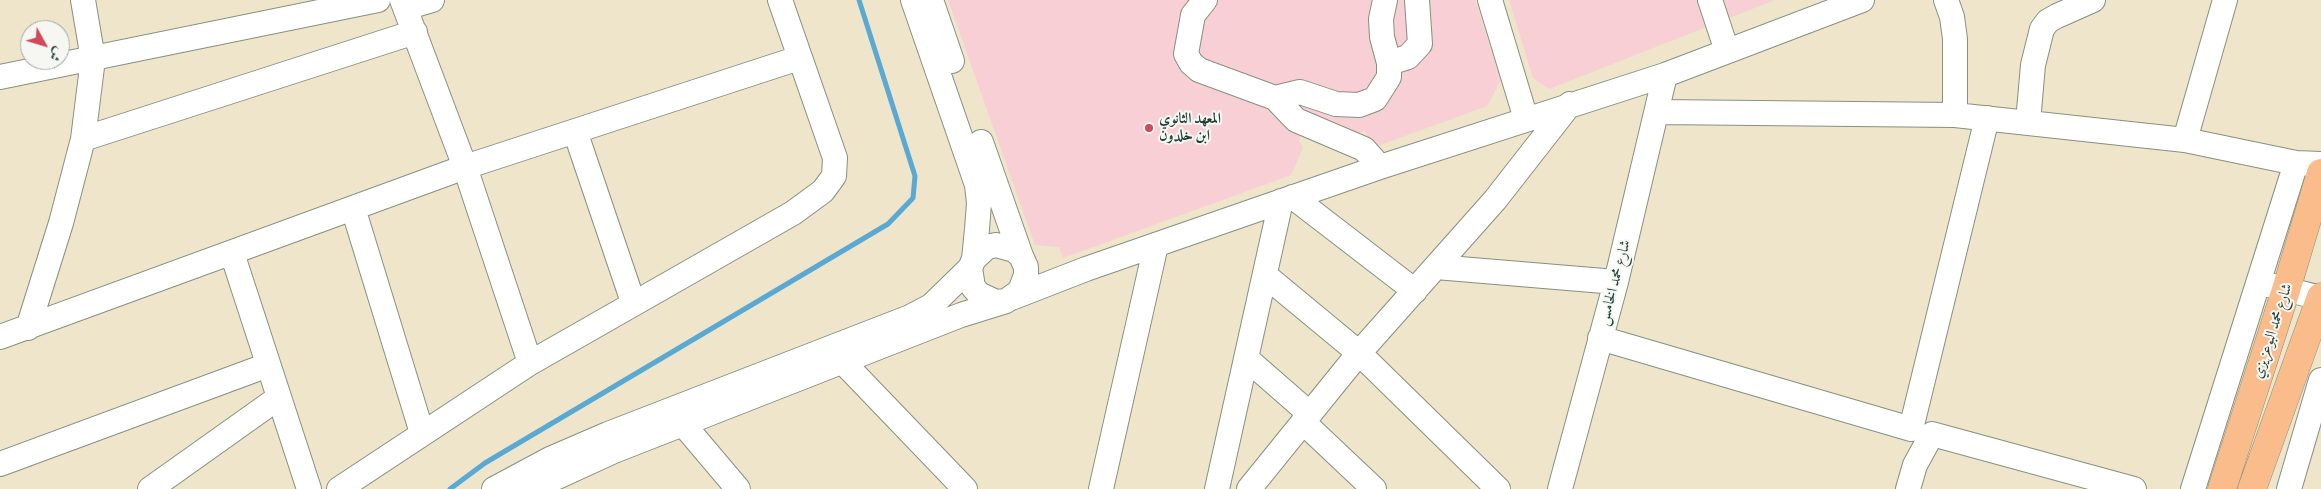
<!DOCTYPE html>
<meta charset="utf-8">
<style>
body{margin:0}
#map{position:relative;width:2321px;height:489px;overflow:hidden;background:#eee5cb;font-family:Alegreya,Amiri,serif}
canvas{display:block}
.north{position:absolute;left:20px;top:20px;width:50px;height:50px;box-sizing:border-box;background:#f6f6f2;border:1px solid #a0aca6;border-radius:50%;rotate:129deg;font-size:14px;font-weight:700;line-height:20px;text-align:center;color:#1f3d34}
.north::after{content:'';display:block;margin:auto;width:18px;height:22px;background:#d1495b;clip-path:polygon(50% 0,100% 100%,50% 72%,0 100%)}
</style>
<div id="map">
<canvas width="2321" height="489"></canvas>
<div class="north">ش</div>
</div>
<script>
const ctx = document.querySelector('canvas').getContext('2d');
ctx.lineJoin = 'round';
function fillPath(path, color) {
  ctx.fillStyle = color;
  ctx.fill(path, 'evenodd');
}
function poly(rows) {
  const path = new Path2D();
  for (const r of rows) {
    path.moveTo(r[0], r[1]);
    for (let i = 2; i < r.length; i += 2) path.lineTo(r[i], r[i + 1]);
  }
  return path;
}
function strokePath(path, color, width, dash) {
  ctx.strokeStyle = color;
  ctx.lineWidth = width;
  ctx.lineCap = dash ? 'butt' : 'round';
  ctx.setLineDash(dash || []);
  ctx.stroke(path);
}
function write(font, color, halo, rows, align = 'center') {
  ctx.font = font + ' Alegreya,Amiri,serif';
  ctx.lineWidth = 4;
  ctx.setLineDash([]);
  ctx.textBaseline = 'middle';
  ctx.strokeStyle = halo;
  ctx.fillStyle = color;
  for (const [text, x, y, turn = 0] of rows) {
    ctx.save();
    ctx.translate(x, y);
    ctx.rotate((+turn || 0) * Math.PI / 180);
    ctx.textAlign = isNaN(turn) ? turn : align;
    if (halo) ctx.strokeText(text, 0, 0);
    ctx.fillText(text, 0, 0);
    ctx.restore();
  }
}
const built = poly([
 [948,0,1475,0,1501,80,1487,106,1372,148,1365,131,1345,137,1342,125,1309,114,1299,140,1303,148,1291,175,1063,258,1059,247,1035,245],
 [1509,0,1775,0,1549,89,1533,78]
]);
const stream = poly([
 [450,489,485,463,888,224,913,198,915,176,859,0]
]);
const minor = poly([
 [402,0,465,167,530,363],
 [913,0,977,185,979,203,977,229,974,259,970,268,973,287,979,294,996,302,1006,301,1020,291,1026,275,1026,267,1021,256,1014,250,996,245,987,247,974,259],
 [931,0,952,61],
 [1205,0,1193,15,1186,54,1191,63,1199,70,1275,98,1296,120,1364,149,1380,167],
 [1490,0,1526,119],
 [1710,0,1727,51],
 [1946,0,1952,17,1955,39,1955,115],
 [405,8,432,0],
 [1389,63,1408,57,1420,44,1417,0],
 [0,77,378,0],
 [1275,98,1300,92,1336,104,1359,105,1375,99,1389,77,1389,63,1382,37,1381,19,1385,0],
 [1657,112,1955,115,2185,140,2296,163,2321,164],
 [2028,122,2033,65,2042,29,2048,21,2057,16,2093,0],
 [575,131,633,302],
 [83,139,415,32],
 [2185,140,2225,0],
 [981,142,1021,256],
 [1293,197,1415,291],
 [353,208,422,433],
 [232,253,309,489],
 [1436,267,1616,282],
 [1266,276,1359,353,1498,489],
 [2269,285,2321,298],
 [1014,297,1086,269,1380,167,1665,75,1862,0],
 [28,328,61,223,83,139,93,59,83,0],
 [0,337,465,167,799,58],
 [1600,338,1911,429,1987,118],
 [1247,359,1310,414],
 [842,361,965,489],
 [675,411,683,424,738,489],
 [1303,422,1374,489],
 [0,464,268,365],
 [150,489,278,398],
 [339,489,530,363,793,213,823,191,834,176,835,158,780,0],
 [494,489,550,459,608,434,910,317,931,306,970,268],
 [531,489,614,451,961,315,1006,301],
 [1101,489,1156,245],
 [1217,489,1281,201],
 [1249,489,1359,353,1495,200,1570,104],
 [1560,489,1616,282,1665,75],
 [1908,489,1915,465,1932,434,2134,489],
 [2193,489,2296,163],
 [2289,489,2321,380]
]);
const major = poly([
 [2222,489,2286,290,2321,173],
 [2252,489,2321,297]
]);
const markers = [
 [1149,128,5,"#d1495b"]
];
const poiNames = [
 ["المعهد الثانوي",1159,119],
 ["ابن خلدون",1159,136]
];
const streetNames = [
 ["شارع محمد الخامس",1615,283,-75],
 ["شارع محمد البوعزيزي",2273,331,-72]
];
fillPath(built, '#f7cfd4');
strokePath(stream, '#59a9d3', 5);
strokePath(minor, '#869180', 26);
strokePath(major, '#869180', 29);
strokePath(minor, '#fff', 24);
strokePath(major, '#fabc8b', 28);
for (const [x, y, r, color] of markers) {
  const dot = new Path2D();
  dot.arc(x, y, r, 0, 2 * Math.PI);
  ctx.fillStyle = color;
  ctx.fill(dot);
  strokePath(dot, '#f6f6f2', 2);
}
write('bold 15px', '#1f3d34', '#f6f6f2', poiNames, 'left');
write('15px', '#1f3d34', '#f6f6f2', streetNames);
</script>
